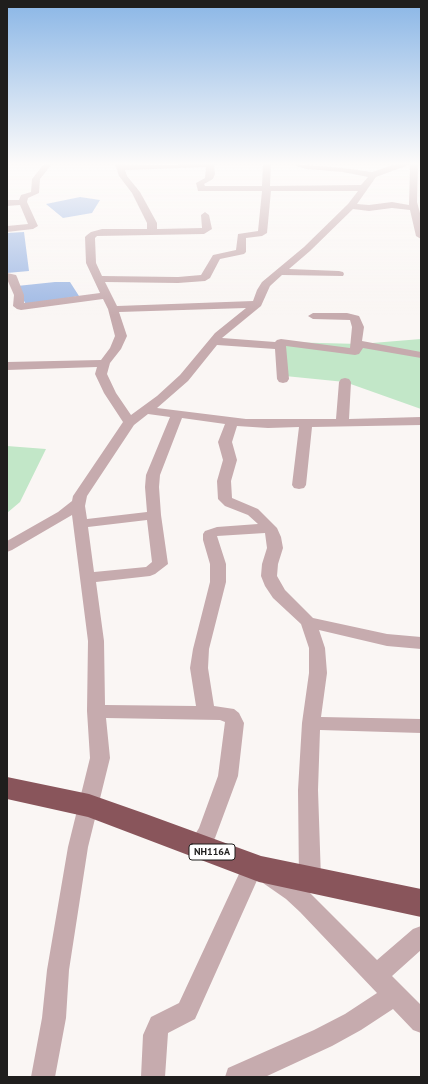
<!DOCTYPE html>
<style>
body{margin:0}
#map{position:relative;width:428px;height:1084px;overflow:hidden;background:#faf6f4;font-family:"PT Sans",sans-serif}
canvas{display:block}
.frame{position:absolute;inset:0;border:8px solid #1f1e1d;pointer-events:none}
</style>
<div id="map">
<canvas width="428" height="1084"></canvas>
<div class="frame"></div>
</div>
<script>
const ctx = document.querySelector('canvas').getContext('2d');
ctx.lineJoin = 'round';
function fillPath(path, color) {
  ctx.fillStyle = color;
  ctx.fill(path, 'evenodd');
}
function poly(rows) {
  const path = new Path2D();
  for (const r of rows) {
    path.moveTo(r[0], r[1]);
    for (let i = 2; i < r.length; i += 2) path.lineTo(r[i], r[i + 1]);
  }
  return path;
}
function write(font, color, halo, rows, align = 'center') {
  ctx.font = font + ' "PT Sans",sans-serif';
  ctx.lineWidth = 3;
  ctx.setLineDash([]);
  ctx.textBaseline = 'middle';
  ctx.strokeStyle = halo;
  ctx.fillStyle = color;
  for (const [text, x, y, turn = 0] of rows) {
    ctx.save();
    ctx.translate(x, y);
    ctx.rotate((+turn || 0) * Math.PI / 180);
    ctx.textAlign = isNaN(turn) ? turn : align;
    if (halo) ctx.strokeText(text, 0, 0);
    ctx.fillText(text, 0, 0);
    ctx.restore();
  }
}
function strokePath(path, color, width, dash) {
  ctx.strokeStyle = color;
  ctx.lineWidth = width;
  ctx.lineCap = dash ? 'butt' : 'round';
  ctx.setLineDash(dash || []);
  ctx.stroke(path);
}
const green = poly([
 [421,339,421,409,345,382,285,376,281,342,360,344],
 [7,446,46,449,20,502,7,513]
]);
const water = poly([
 [80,197,100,200,92,213,63,218,46,204],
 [24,232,29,271,7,273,7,233],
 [55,282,70,282,79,296,26,305,17,286]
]);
const minor = poly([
 [44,164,52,164,40,179,39,193,28,198,27,202,38,226,33,229,7,232,7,226,28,224,20,205,7,206,7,200,19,200,21,195,31,192,32,179,44,164],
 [115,164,123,164,123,165,218,164,214,166,215,174,213,179,204,184,205,186,262,186,263,164,271,164,270,186,361,185,368,177,343,172,307,169,296,166,295,164,343,168,372,172,396,164,407,164,406,166,376,177,357,204,369,205,392,202,409,205,410,164,418,164,417,202,421,217,421,239,416,236,410,210,392,208,369,211,353,209,310,251,289,269,339,271,343,272,344,274,343,276,282,275,270,286,261,306,222,338,275,342,277,340,281,339,350,348,352,327,350,320,313,319,308,316,313,313,347,313,359,316,360,318,364,327,362,341,421,352,421,358,363,348,359,354,355,355,286,346,289,379,287,382,283,383,279,382,277,379,275,349,217,345,188,381,157,408,246,419,336,419,339,382,341,379,345,378,349,379,351,382,349,419,421,417,421,425,312,427,306,485,304,488,299,489,294,488,292,485,299,427,268,428,237,426,232,442,237,460,231,481,232,498,258,509,277,528,281,537,283,548,278,564,277,576,285,590,313,618,387,634,421,637,421,649,387,646,319,630,325,648,327,673,321,717,421,719,421,733,320,730,318,790,321,879,318,885,310,888,302,885,299,879,298,790,302,723,309,673,309,648,301,624,273,598,265,586,261,576,262,564,267,548,265,533,217,536,226,564,226,582,209,649,208,668,214,706,234,709,239,713,244,723,238,776,215,838,205,852,198,855,191,852,188,846,199,828,218,776,225,722,220,720,106,718,110,758,88,847,69,970,66,1018,55,1077,31,1077,42,1018,47,970,68,847,90,758,87,711,88,641,72,515,12,550,7,552,7,541,58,512,72,501,73,496,123,422,104,393,95,374,97,367,7,370,7,362,101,360,110,348,115,336,108,309,103,299,21,310,17,309,13,306,14,295,7,279,7,273,16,275,17,277,24,295,24,303,100,293,86,263,85,237,87,235,91,232,102,229,147,229,147,223,132,193,119,176,115,164],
 [206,167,205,178,196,183,198,191,262,191,258,231,238,234,236,250,213,255,201,275,178,277,102,276,96,263,95,238,97,236,204,234,212,229,209,215,205,212,201,215,202,228,157,229,157,223,140,192,127,176,125,170,206,167],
 [271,191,358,191,348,204,304,247,262,282,257,290,253,301,117,306,105,282,178,283,205,281,210,278,220,259,244,254,246,252,246,238,262,236,267,233,271,191],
 [246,308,215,333,180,375,157,396,131,415,116,393,107,374,110,363,121,349,127,336,119,312,246,308],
 [148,414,170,417,146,475,145,487,147,512,87,519,85,506,87,496,134,425,148,414],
 [182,418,225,424,218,442,223,460,217,481,218,499,225,506,248,515,258,524,217,527,205,531,203,534,203,540,210,564,210,582,193,649,190,668,196,706,105,705,104,641,96,582,150,576,155,574,168,564,161,515,159,487,160,475,182,418],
 [147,520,152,562,146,567,94,572,88,527,147,520],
 [252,858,259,861,263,867,195,1019,168,1033,165,1077,141,1077,143,1035,151,1017,179,1003,245,861,252,858],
 [271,868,279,871,302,885,377,960,413,929,421,926,421,950,392,976,421,1005,421,1033,413,1030,393,1009,361,1030,332,1046,265,1077,225,1077,228,1068,314,1030,345,1014,377,993,300,912,286,899,263,883,260,877,263,871,271,868]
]);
const highway = poly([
 [7,777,89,794,146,814,261,856,421,889,421,917,259,882,88,817,7,799,7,777]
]);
const shields = [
 [212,852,46]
];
const shieldNames = [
 ["NH116A",212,852]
];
fillPath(green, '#c2e7c8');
fillPath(water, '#9eb8e4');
fillPath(minor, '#c6abae');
fillPath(highway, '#89555b');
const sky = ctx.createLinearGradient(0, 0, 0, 315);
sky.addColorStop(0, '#8ab6e6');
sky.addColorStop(0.52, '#fdfbfa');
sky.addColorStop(1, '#fdfbfa00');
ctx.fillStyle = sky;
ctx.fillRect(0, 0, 428, 315);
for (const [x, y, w] of shields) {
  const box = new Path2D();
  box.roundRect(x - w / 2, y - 8, w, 16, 3);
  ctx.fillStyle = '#fff';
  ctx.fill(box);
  strokePath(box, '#1f1e1d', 1);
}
write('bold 10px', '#1f1e1d', null, shieldNames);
</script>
